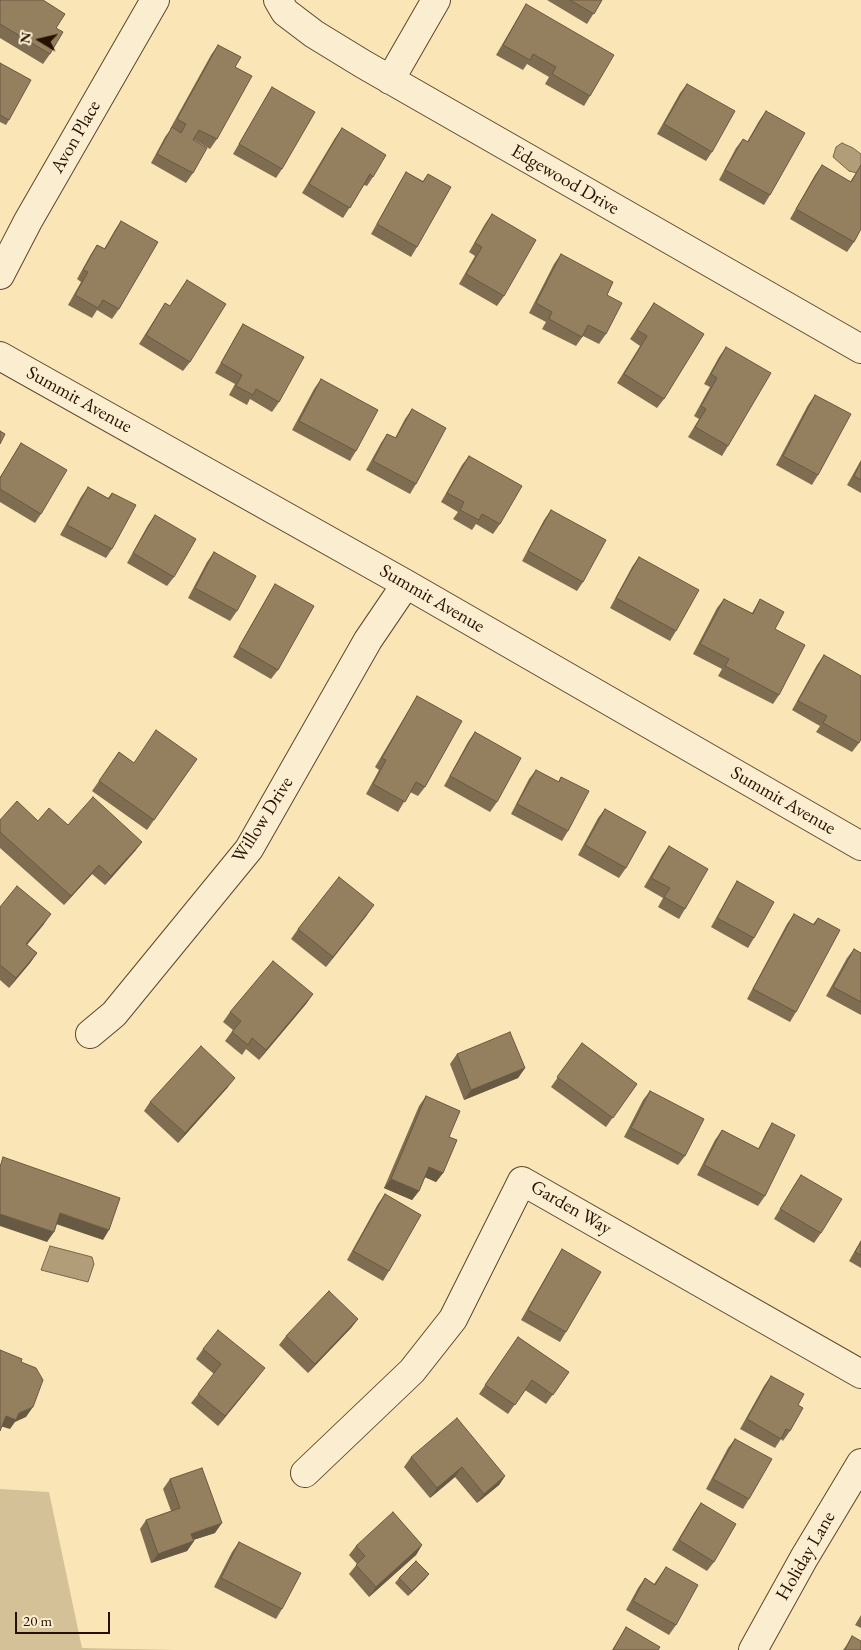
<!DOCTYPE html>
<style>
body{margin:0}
#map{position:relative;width:861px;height:1650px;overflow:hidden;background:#f9e5b6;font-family:"EB Garamond",serif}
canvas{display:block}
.north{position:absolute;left:15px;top:15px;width:50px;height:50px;-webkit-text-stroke:4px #fbeed0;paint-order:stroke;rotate:279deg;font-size:14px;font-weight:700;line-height:20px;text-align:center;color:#261100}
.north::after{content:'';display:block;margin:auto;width:18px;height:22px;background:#261100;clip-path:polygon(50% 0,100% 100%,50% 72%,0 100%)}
.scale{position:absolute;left:15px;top:1612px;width:95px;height:22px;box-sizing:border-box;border:2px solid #261100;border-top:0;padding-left:6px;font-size:15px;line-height:18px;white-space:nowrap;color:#261100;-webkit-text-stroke:4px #fbeed0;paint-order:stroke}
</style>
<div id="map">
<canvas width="861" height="1650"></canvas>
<div class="north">N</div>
<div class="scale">20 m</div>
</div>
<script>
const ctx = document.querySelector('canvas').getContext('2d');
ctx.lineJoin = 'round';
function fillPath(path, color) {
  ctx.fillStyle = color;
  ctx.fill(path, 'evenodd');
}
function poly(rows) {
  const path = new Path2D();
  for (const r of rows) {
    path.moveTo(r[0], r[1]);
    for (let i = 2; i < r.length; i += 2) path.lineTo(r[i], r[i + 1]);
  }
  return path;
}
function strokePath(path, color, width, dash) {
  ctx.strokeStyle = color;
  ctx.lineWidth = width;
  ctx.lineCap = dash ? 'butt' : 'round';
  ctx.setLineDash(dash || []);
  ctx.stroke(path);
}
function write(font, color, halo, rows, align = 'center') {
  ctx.font = font + ' "EB Garamond",serif';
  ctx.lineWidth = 4;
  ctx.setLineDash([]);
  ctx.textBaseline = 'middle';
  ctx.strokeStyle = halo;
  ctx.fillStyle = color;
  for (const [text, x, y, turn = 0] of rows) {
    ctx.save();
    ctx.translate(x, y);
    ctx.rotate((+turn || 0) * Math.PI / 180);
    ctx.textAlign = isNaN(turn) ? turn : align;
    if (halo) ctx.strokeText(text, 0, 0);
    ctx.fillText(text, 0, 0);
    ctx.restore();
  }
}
const green = poly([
 [0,1489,49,1492,82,1648,177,1650,0,1650]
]);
const water = poly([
 [842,143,853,148,861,154,861,174,849,171,833,157,836,147,842,143],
 [50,1246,92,1257,94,1264,88,1282,41,1270,50,1246]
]);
const minor = poly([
 [278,0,285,12,314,34,363,64,861,349],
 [390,80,436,0],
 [0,275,28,221,155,0],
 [0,356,406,584,861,846],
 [90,1034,114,1014,249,849,368,640,406,584],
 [305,1473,412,1371,453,1319,522,1181,861,1374],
 [753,1650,804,1558,861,1463]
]);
const wall = poly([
 [0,0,56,28,50,54,43,64,0,38],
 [547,0,602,0,587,24],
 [526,4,590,96,584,106,545,84,549,77,527,64,523,70,496,55,520,14],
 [218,45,235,67,217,139,210,149,194,140,193,173,186,183,151,163,165,137,171,129,170,129,211,55],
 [0,63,9,120,6,125,0,122],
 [687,84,712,152,706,161,657,134,680,93],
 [272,87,282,169,276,178,233,154,266,97],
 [766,111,770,195,764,205,719,180,736,148,743,139,747,142,759,121],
 [342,128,373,177,367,186,364,185,343,218,302,193,335,138],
 [822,165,850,182,861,165,854,242,847,252,790,219,815,175],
 [406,172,423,181,428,174,417,247,411,257,371,234,400,182],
 [492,214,504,296,497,306,459,284,475,256,469,252,485,224],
 [121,221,119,309,112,319,97,310,92,318,68,305,81,282,77,279,91,254,97,245,104,249,115,230],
 [561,254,607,295,606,334,599,344,583,336,576,346,542,329,546,322,529,313,554,264],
 [187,280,190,362,183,371,139,344,165,303,170,306],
 [654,303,664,399,657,408,617,383,640,346,630,339],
 [243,324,279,402,272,412,250,399,247,405,229,395,235,384,215,373,237,334],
 [726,347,728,446,722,456,688,437,699,419,694,416,710,387,704,384,719,357],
 [321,379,356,451,350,461,292,430,314,389],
 [815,395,818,475,812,485,776,465,808,405],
 [412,409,416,484,410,494,366,470,381,443,387,434,395,438,405,419],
 [21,443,41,514,35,523,0,502,0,477],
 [469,456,500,524,493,534,476,524,472,530,453,519,458,512,441,502,462,465],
 [861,460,861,493,847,485],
 [88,487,108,498,112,493,112,549,106,558,60,535,81,497],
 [551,510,583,582,577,591,522,561,544,520],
 [155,515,174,577,167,586,127,563,148,525],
 [214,552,237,611,230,621,188,598,207,562],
 [639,557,676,631,670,641,610,608,632,567],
 [275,584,278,670,271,679,233,657,269,594],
 [724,599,752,613,760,599,775,629,779,695,773,704,718,676,722,669,693,654,717,608],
 [824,655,859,743,852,752,816,732,820,726,792,710,817,665],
 [417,696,425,787,418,796,410,792,398,812,366,794,379,770,375,767,411,706],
 [475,732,497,802,490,812,444,786,468,742],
 [119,752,134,763,197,759,147,830,92,791],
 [536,770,558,782,561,777,568,831,562,841,511,814,529,779],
 [605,809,626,868,619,878,578,855,598,818],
 [0,820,38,821,142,842,135,851,105,885,92,874,64,905,0,848],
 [669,846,685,909,679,919,658,907,663,898,644,887,662,856],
 [737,881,754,938,748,948,711,927,731,891],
 [0,907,44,924,27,945,37,953,30,963,9,988,0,980],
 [794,914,813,924,818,918,796,1012,790,1022,747,999,787,924],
 [367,915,326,967,291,939,298,929],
 [854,949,861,953,861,1015,826,996,847,958],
 [313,994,306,1004,259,1060,246,1049,242,1055,225,1041,233,1030,223,1022,230,1012],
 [582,1043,637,1084,606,1127,551,1087],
 [457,1054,525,1068,518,1078,464,1100,450,1064],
 [228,1087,178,1143,144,1111,150,1102],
 [650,1091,685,1156,678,1165,624,1137,643,1100],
 [426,1096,449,1137,443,1173,436,1182,425,1177,419,1191,412,1200,384,1188,419,1106],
 [772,1123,765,1196,758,1206,697,1175,715,1140,722,1130,758,1149,766,1133],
 [801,1175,821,1233,814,1243,774,1219,795,1184],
 [385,1194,389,1271,383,1281,347,1260,378,1204],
 [861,1240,861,1268,849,1261],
 [562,1249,566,1332,560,1342,521,1320,556,1259],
 [358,1319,351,1328,308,1373,279,1345,286,1336],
 [518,1337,569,1372,546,1404,525,1390,508,1414,479,1394],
 [203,1349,258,1377,218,1426,191,1403,214,1374,196,1359],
 [771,1376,798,1405,790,1431,783,1441,781,1439,775,1448,740,1429,764,1386],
 [735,1439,749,1499,743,1509,706,1489,728,1448],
 [411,1457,505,1476,499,1485,477,1503,455,1477,430,1498,404,1467],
 [170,1479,215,1533,193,1540,194,1541,187,1551,151,1563,140,1529,146,1520,171,1511,163,1489],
 [701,1503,714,1562,707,1571,672,1550,694,1513],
 [239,1542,282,1609,276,1619,214,1587,232,1552],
 [422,1545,416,1555,369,1597,349,1574,357,1564,349,1555,356,1546],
 [666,1567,676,1625,669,1635,626,1610,638,1588,645,1578,654,1584],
 [429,1574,425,1579,408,1596,395,1583,399,1578],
 [861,1615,861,1628,855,1625],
 [626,1627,658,1650,612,1650,620,1637],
 [852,1636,861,1650,843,1650,846,1646]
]);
const shadedWall = poly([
 [142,842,135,851,105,885,111,876],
 [99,865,92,874,64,905,71,896],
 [374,905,367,915,326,967,333,957],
 [51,914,44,924,19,954,26,944],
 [37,953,30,963,9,988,16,978],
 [313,994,306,1004,259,1060,266,1050],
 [525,1068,518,1078,464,1100,471,1090],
 [235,1078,228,1087,178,1143,185,1133],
 [429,1167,443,1173,436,1182,422,1176],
 [391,1179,419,1191,412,1200,384,1188],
 [60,1213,109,1230,103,1240,53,1223],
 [0,1214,54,1232,47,1242,0,1226],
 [358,1319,351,1328,308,1373,315,1364],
 [265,1368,258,1377,218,1426,225,1416],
 [33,1407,26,1417,15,1422,10,1429,0,1426,6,1416,19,1413],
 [462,1467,455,1477,430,1498,437,1488],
 [505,1476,499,1485,477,1503,484,1494],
 [222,1523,215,1533,184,1543,191,1534],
 [194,1541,187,1551,151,1563,158,1554],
 [422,1545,416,1555,369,1597,376,1587],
 [429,1574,425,1579,408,1596,412,1591]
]);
const building = poly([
 [0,0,43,0,65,14,56,28,63,32,50,54,0,24,0,0],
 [570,0,602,0,594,14,570,0],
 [526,4,614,55,590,96,552,74,556,67,533,54,530,60,503,45,526,4],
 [218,45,241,57,235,67,252,76,217,139,199,130,193,140,207,148,193,173,157,154,172,127,181,133,186,124,177,119,218,45],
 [0,63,31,80,9,120,0,115,0,63],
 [687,84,735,111,712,152,664,124,687,84],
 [272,87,315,112,282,169,239,144,272,87],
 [766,111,805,133,770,195,725,170,743,139,748,142,766,111],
 [342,128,386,155,373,177,370,174,350,208,309,184,342,128],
 [822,165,851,182,861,165,861,229,854,242,796,209,822,165],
 [406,172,423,182,428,174,451,187,417,247,377,224,406,172],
 [492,214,536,240,504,296,466,274,482,247,475,243,492,214],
 [121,221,158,242,119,309,103,300,98,308,75,295,88,272,83,270,97,245,105,249,121,221],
 [561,254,613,282,607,295,622,303,606,334,588,325,582,337,549,319,552,312,536,303,561,254],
 [187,280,226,304,190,362,146,335,165,303,170,306,187,280],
 [654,303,704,334,664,399,624,374,647,336,637,330,654,303],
 [243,324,304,357,279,402,256,389,253,395,236,386,242,375,221,363,243,324],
 [726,347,771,373,728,446,695,427,706,409,701,406,717,378,711,374,726,347],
 [321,379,378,410,356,451,299,421,321,379],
 [815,395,851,414,818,475,783,456,815,395],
 [412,409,446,428,416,484,373,461,387,434,396,438,412,409],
 [0,431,5,434,0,444,0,431],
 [21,443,67,470,41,514,0,489,0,478,21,443],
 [469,456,522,486,500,524,482,514,479,520,460,510,464,502,447,493,469,456],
 [861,462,861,480,854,476,861,462],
 [88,487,109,499,112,493,136,505,112,549,67,525,88,487],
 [551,510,606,540,583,582,528,551,551,510],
 [155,515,196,539,174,577,133,553,155,515],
 [214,552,256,576,237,611,195,588,214,552],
 [639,557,699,590,676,631,616,598,639,557],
 [275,584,314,606,278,670,239,647,275,584],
 [724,599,753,614,760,599,784,612,775,629,805,645,779,695,725,666,729,659,700,644,724,599],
 [824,655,861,676,861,739,859,743,823,723,827,716,798,701,824,655],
 [417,696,462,721,425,787,416,782,405,802,373,784,386,760,382,758,417,696],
 [156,730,197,759,154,820,99,781,119,752,134,763,156,730],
 [475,732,521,758,497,802,450,776,475,732],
 [536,770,559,782,561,777,589,791,568,831,517,804,536,770],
 [93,797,142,842,111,876,99,865,71,896,0,832,0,820,17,801,38,821,49,808,68,825,93,797],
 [605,809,646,832,626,868,585,845,605,809],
 [669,846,708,869,685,909,664,897,670,888,651,878,669,846],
 [339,877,374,905,333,957,298,929,339,877],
 [737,881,774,902,754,938,717,918,737,881],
 [17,886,51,914,26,944,37,953,16,978,0,965,0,907,17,886],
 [794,914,814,925,818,918,840,930,796,1012,753,989,794,914],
 [854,949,861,953,861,1002,833,987,854,949],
 [273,961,313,994,266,1050,252,1038,248,1045,232,1032,241,1021,230,1012,273,961],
 [510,1032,525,1068,471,1090,457,1054,510,1032],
 [582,1043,637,1084,613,1118,557,1077,582,1043],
 [201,1046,235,1078,185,1133,150,1102,201,1046],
 [650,1091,704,1119,685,1156,631,1128,650,1091],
 [426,1096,460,1111,449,1137,457,1140,443,1173,429,1167,419,1191,391,1179,426,1096],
 [772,1123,795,1135,765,1196,704,1165,722,1130,759,1149,772,1123],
 [3,1157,120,1198,109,1230,60,1213,54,1232,0,1214,0,1167,3,1157],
 [801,1175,842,1199,821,1233,780,1209,801,1175],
 [385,1194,421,1215,389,1271,353,1251,385,1194],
 [861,1242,861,1255,855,1252,861,1242],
 [562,1249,601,1272,566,1332,528,1310,562,1249],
 [329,1291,358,1319,315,1364,286,1336,329,1291],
 [218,1330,265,1368,225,1416,198,1394,221,1364,203,1349,218,1330],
 [518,1337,569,1372,553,1395,532,1380,515,1405,485,1385,518,1337],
 [0,1350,22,1359,21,1362,36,1368,43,1380,33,1407,19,1413,16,1420,6,1416,0,1431,0,1350],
 [771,1376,804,1394,798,1405,803,1408,790,1431,786,1429,781,1439,747,1419,771,1376],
 [457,1418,505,1476,484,1494,462,1467,437,1488,411,1457,457,1418],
 [735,1439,772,1459,749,1499,713,1479,735,1439],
 [202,1468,222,1523,191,1534,194,1541,158,1554,146,1520,180,1508,170,1479,202,1468],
 [701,1503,736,1524,714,1562,679,1540,701,1503],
 [393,1512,422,1545,376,1587,356,1565,365,1556,356,1546,393,1512],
 [239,1542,301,1573,282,1609,221,1578,239,1542],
 [416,1561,429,1574,412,1591,399,1578,416,1561],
 [666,1567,698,1585,676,1625,633,1601,645,1578,655,1585,666,1567],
 [626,1627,660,1647,658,1650,613,1650,626,1627],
 [852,1636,861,1641,861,1650,845,1650,852,1636]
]);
const streetNames = [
 ["Avon Place",76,137,-60],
 ["Edgewood Drive",565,180,30],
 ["Summit Avenue",79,400,29],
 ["Summit Avenue",432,599,30],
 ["Summit Avenue",783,801,30],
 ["Willow Drive",263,820,-58],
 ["Garden Way",571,1208,30],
 ["Holiday Lane",806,1556,-60]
];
fillPath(green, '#d5c197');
fillPath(water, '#b19d78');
strokePath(water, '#796548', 1);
strokePath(minor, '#5b462e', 30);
strokePath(minor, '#fbeed0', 28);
fillPath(wall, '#7f6d52');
fillPath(shadedWall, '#685942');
fillPath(building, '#947f5f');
strokePath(building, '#685942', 1);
write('19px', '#261100', '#fbeed0', streetNames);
</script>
